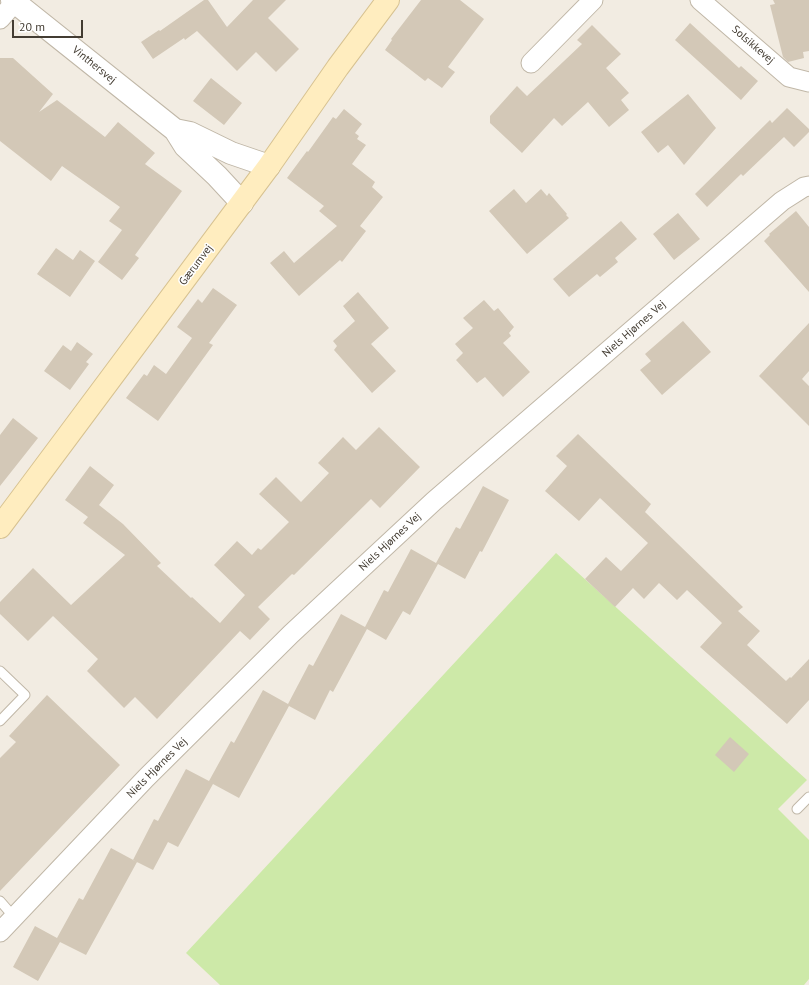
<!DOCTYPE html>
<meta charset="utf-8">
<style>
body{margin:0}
#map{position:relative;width:809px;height:985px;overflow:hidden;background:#f2ece2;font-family:"PT Sans",sans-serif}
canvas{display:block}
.scale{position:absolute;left:12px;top:20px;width:71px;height:18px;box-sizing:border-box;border:2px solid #433c32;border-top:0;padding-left:5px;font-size:12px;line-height:14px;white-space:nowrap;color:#433c32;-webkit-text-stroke:3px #fff;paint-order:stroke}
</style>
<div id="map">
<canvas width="809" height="985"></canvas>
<div class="scale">20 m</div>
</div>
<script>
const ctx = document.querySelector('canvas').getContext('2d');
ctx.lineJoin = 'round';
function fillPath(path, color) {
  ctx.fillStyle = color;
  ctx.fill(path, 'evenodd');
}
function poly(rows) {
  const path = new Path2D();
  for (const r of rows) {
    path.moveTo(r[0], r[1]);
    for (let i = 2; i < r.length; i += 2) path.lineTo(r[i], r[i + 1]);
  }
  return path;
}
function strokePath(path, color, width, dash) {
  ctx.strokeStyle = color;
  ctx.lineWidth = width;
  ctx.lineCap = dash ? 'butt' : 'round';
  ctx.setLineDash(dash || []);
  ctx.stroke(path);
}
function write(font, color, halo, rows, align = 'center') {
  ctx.font = font + ' "PT Sans",sans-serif';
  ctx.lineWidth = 3;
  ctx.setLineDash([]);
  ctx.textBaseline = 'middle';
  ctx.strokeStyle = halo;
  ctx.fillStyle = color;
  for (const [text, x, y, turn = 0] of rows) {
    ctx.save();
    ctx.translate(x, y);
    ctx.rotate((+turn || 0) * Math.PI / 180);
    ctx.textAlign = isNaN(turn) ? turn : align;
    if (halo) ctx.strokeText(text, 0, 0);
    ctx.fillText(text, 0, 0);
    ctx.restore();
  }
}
const green = poly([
 [556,553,807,780,778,809,809,840,809,979,804,985,220,985,186,953]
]);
const building = poly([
 [204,0,208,0,227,27,253,0,286,0,268,18,299,49,276,72,256,52,237,71,197,31,185,40,184,38,153,59,141,42,159,30,160,31],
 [421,0,460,0,484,19,448,67,455,72,442,88,428,78,425,81,385,50,392,40,391,39],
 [773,0,809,0,809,51,803,52,804,58,788,62,783,57,770,5,775,4],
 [690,23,739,68,741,66,758,81,741,100,675,40],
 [592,25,621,54,606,68,629,93,621,100,629,110,609,127,588,102,562,126,554,118,522,153,490,123,490,116,517,86,527,96,582,44,577,40],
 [0,58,13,58,53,94,39,112,57,100,105,137,118,122,155,153,145,164,182,191,135,255,139,258,122,280,98,262,122,230,109,221,120,207,62,166,51,181,0,141],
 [211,78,242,103,224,125,193,101],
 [688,94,716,128,684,165,668,145,658,153,641,132],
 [787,108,809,129,809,132,794,147,784,137,743,176,741,174,707,207,695,194,770,120,772,123],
 [344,109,362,124,355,133,359,136,357,139,366,145,352,164,375,182,372,187,383,197,360,226,366,231,342,262,340,260,299,296,270,263,284,251,294,263,337,226,319,211,324,206,287,178,307,151,308,152,333,117,336,119],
 [514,189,526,203,541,189,547,196,549,193,567,214,566,215,569,218,527,254,489,211],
 [796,211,809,227,809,292,764,241,770,235,769,234],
 [678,213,700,239,674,260,653,234],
 [621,221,637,239,615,258,618,262,600,277,597,274,569,297,553,279],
 [56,248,73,260,80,250,95,261,70,297,37,274],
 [213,288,237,305,209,343,213,345,158,421,126,398,144,374,147,376,154,365,166,374,192,338,177,327,198,299,202,303],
 [358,292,389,328,371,344,396,371,372,393,334,350,337,346,333,341,355,321,343,306],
 [484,300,494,311,498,308,514,327,509,333,511,336,503,343,530,372,503,397,485,377,477,383,456,360,463,353,455,344,473,328,463,318],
 [683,321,711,352,662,395,640,370,651,361,645,354],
 [809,323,809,371,802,379,809,386,809,426,759,376],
 [77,342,93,354,86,362,89,364,70,390,44,371,63,345,71,351],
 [13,418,38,438,0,486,0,435],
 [379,427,420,467,380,508,371,499,294,575,292,574,258,607,270,619,250,640,240,631,157,719,135,697,124,708,87,671,98,659,53,616,28,641,0,614,0,602,33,568,71,605,125,555,83,523,88,517,65,500,90,466,114,485,99,505,123,524,161,563,157,566,191,598,192,597,220,623,245,595,214,565,237,541,252,555,258,548,261,550,289,522,259,494,276,477,301,502,329,473,318,463,343,437,356,450],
 [578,434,651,504,645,512,743,607,738,611,760,631,747,645,786,681,790,677,791,678,809,659,809,700,787,724,700,647,722,623,687,590,677,600,659,583,644,599,633,588,615,607,585,579,606,557,621,571,648,543,600,498,579,521,545,491,567,466,556,456],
 [483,486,509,500,482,552,480,551,465,579,438,564,410,615,403,611,386,640,367,629,333,692,330,690,315,720,289,706,239,798,213,784,178,847,168,842,153,870,133,860,154,819,158,821,186,769,209,781,231,741,234,743,263,690,288,704,309,664,313,666,341,614,365,627,384,590,388,592,411,549,436,563,456,527,460,529],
 [47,695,120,765,0,891,0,758,16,742,9,736],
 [730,737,749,754,734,772,715,755],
 [111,848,137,862,86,955,60,942,38,981,13,967,35,926,57,938,79,898,83,900]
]);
const service = poly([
 [0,671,25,695,0,721],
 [797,809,809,797],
 [0,901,14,917]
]);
const minor = poly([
 [700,0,789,77,809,82],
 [0,19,15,2],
 [531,63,593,0],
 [0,932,146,778,291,634,434,501,782,201,804,187,809,186]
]);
const tertiary = poly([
 [12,0,175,130,185,146,217,176,242,203],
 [175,130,190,133,231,153,269,166]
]);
const secondary = poly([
 [0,527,269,166,338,67,388,0]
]);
const streetNames = [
 ["Solsikkevej",753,45,41],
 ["Vinthersvej",94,65,39],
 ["Gærumvej",196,265,-53],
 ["Niels Hjørnes Vej",634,329,-41],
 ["Niels Hjørnes Vej",390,542,-43],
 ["Niels Hjørnes Vej",157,768,-45]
];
fillPath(green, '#cde9a8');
fillPath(building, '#d3c8b7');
strokePath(service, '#c0b7a7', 11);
strokePath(minor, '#c0b7a7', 21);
strokePath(tertiary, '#c0b7a7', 24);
strokePath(secondary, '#d7c291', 24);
strokePath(service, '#fff', 9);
strokePath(minor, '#fff', 19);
strokePath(tertiary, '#fff', 22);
strokePath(secondary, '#ffedbf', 22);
write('11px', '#433c32', '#fff', streetNames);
</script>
